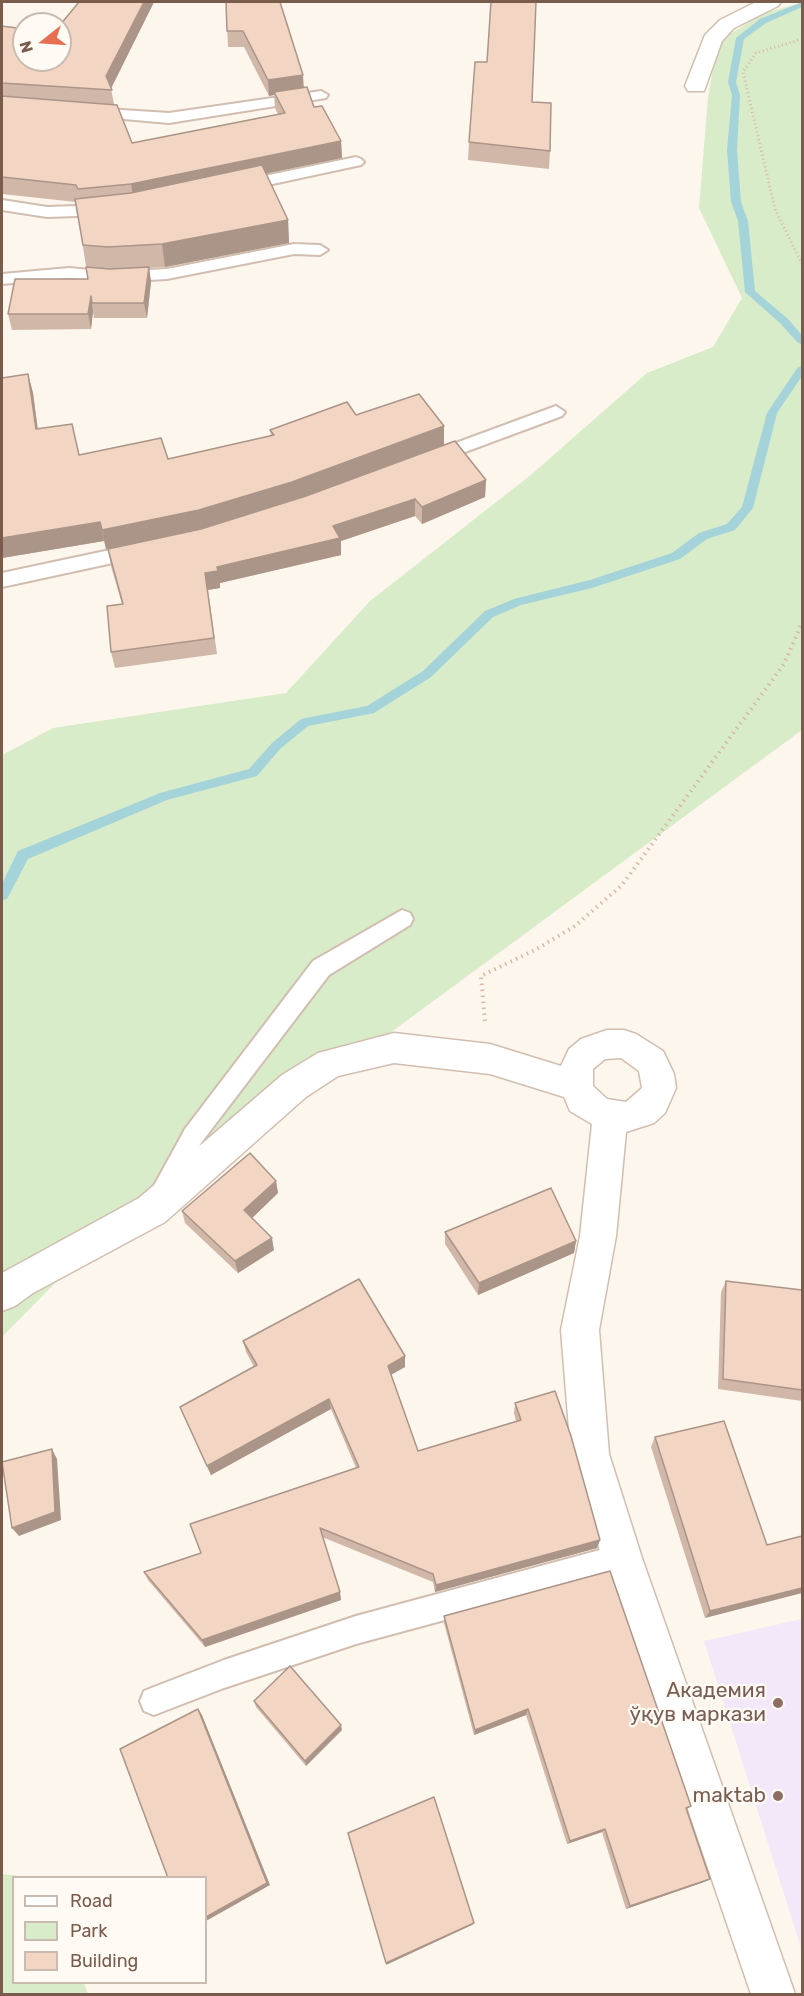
<!DOCTYPE html>
<meta charset="utf-8">
<style>
body{margin:0}
#map{position:relative;width:804px;height:1996px;overflow:hidden;background:#fdf6ec;font-family:Rubik,sans-serif}
canvas{display:block}
.frame{position:absolute;inset:0;border:3px solid #7a5c4d;pointer-events:none}
.legend{position:absolute;left:12px;top:1876px;width:195px;height:108px;box-sizing:border-box;background:#fffaf3;border:2px solid #cabbb1;margin:0;padding:8px 10px;list-style:none;font-size:18px;color:#7a5c4d}
.legend li{display:flex;align-items:center;gap:12px;height:30px}
.legend b{width:30px;border:2px solid #cabbb1}
.north{position:absolute;left:12px;top:12px;width:60px;height:60px;box-sizing:border-box;background:#fffaf3;border:2px solid #cabbb1;border-radius:50%;rotate:253deg;font-size:16px;font-weight:700;line-height:24px;text-align:center;color:#7a5c4d}
.north::after{content:'';display:block;margin:auto;width:21px;height:27px;background:#e76f51;clip-path:polygon(50% 0,100% 100%,50% 72%,0 100%)}
</style>
<div id="map">
<canvas width="804" height="1996"></canvas>
<div class="frame"></div>
<ul class="legend">
<li><b style="height:8px;background:#fff"></b>Road</li>
<li><b style="height:16px;background:#d8ecc9"></b>Park</li>
<li><b style="height:16px;background:#f3d5c3"></b>Building</li>
</ul>
<div class="north">N</div>
</div>
<script>
const ctx = document.querySelector('canvas').getContext('2d');
ctx.lineJoin = 'round';
function fillPath(path, color) {
  ctx.fillStyle = color;
  ctx.fill(path, 'evenodd');
}
function poly(rows) {
  const path = new Path2D();
  for (const r of rows) {
    path.moveTo(r[0], r[1]);
    for (let i = 2; i < r.length; i += 2) path.lineTo(r[i], r[i + 1]);
  }
  return path;
}
function strokePath(path, color, width, dash) {
  ctx.strokeStyle = color;
  ctx.lineWidth = width;
  ctx.lineCap = dash ? 'butt' : 'round';
  ctx.setLineDash(dash || []);
  ctx.stroke(path);
}
function write(font, color, halo, rows, align = 'center') {
  ctx.font = font + ' Rubik,sans-serif';
  ctx.lineWidth = 4.5;
  ctx.setLineDash([]);
  ctx.textBaseline = 'middle';
  ctx.strokeStyle = halo;
  ctx.fillStyle = color;
  for (const [text, x, y, turn = 0] of rows) {
    ctx.save();
    ctx.translate(x, y);
    ctx.rotate((+turn || 0) * Math.PI / 180);
    ctx.textAlign = isNaN(turn) ? turn : align;
    if (halo) ctx.strokeText(text, 0, 0);
    ctx.fillText(text, 0, 0);
    ctx.restore();
  }
}
const education = poly([
 [802,1619,802,1951,704,1641]
]);
const green = poly([
 [802,3,802,730,69,1269,2,1337,2,755,53,728,286,693,370,601,532,474,647,373,713,347,742,298,699,208,708,97,718,42,763,13],
 [2,1874,28,1877,14,1878,14,1982,84,1983,88,1994,2,1994]
]);
const stream = poly([
 [802,2,802,7,766,23,744,39,736,82,740,95,737,150,741,202,748,221,755,291,788,319,802,335,802,344,798,343,780,323,745,292,738,221,731,202,727,150,732,95,728,82,736,38,760,19,802,2],
 [802,366,802,376,777,413,753,508,735,530,707,539,680,559,592,588,521,605,493,617,431,677,374,713,308,726,280,749,257,776,167,800,28,859,7,899,2,900,2,884,18,851,160,793,249,769,272,743,301,719,367,706,423,671,485,611,514,599,590,580,672,553,699,533,727,524,742,507,767,413,798,367,802,366]
]);
const pathFar1 = poly([
 [802,39,756,53,743,72,775,209,802,264]
]);
const path = poly([
 [485,1021,481,976,535,950,575,926,622,885,784,664,802,623]
]);
const service = poly([
 [321,91,328,95,326,98,169,123,90,116,83,112,90,108,169,113,321,91],
 [356,157,361,159,364,162,361,165,240,191,232,186,240,181,356,157],
 [2,200,47,207,107,205,115,210,107,215,47,217,2,210,2,200],
 [294,244,320,245,328,250,320,255,294,254,167,279,112,282,69,278,2,284,2,274,69,268,112,272,167,269,294,244],
 [556,406,565,412,562,416,438,462,426,462,423,458,426,454,556,406],
 [138,544,145,546,147,551,145,556,2,587,2,573,138,544],
 [402,910,410,913,413,919,410,925,329,975,201,1143,171,1201,162,1204,153,1201,150,1193,185,1129,313,961,402,910],
 [622,1544,632,1548,636,1558,632,1568,622,1572,356,1644,224,1688,154,1715,144,1711,140,1701,144,1691,154,1687,224,1660,356,1616,622,1544]
]);
const minor = poly([
 [756,2,781,2,778,6,734,28,722,41,704,91,688,91,685,86,705,35,720,20,756,2],
 [607,1030,624,1030,636,1034,663,1051,674,1074,676,1088,665,1113,654,1123,626,1132,616,1236,599,1330,609,1454,642,1558,795,1994,751,1994,602,1558,571,1454,561,1330,580,1236,592,1124,570,1111,564,1097,490,1074,394,1063,338,1076,306,1097,165,1222,33,1293,15,1306,2,1311,2,1273,139,1198,282,1075,318,1053,394,1033,490,1044,561,1066,569,1049,581,1039,607,1030],
 [621,1058,639,1071,642,1088,626,1102,607,1099,593,1086,593,1069,605,1059,621,1058]
]);
const wall = poly([
 [79,2,154,2,111,89,114,104,132,143,278,114,275,108,274,95,269,96,244,47,228,47,226,2,304,87,314,107,341,141,342,158,265,173,288,220,289,243,165,267,149,268,151,282,147,318,94,318,93,312,91,329,12,330,8,314,88,279,76,202,2,194,2,26,60,60],
 [487,62,532,102,550,151,549,169,468,160,469,142],
 [28,374,33,393,38,429,79,455,168,459,271,436,270,430,356,415,444,445,486,480,485,497,422,524,415,516,341,541,341,555,220,583,220,588,208,590,217,654,115,668,111,652,122,604,111,566,108,549,201,529,106,549,104,541,2,558,2,378],
 [276,1181,278,1193,252,1218,274,1250,238,1273,185,1223,182,1211],
 [445,1232,576,1241,574,1253,478,1295,445,1244],
 [726,1281,802,1290,802,1401,718,1389,721,1292],
 [243,1341,405,1367,391,1374,418,1451,516,1421,514,1413,515,1403,600,1540,597,1548,435,1592,433,1582,322,1537,341,1600,205,1647,148,1580,144,1572,201,1553,356,1468,331,1409,211,1475,184,1417,180,1407,254,1367,246,1352],
 [655,1437,767,1545,705,1618,651,1447],
 [444,1616,691,1806,686,1810,704,1882,626,1909,602,1832,567,1844,526,1715,474,1735,444,1623],
 [254,1701,342,1730,306,1766,256,1707]
]);
const shadedWall = poly([
 [144,2,154,2,110,90,106,76],
 [303,75,304,91,274,92,274,95,269,96,268,80],
 [341,141,342,158,134,201,131,184],
 [288,220,289,243,165,267,162,244],
 [149,267,151,282,147,318,144,303],
 [91,296,93,312,91,329,88,314],
 [28,374,33,393,40,449,36,429],
 [444,426,444,445,293,501,201,529,106,549,102,530],
 [486,480,485,497,422,524,422,507],
 [415,499,415,516,341,541,341,555,220,583,220,588,207,590,205,573,217,567,333,526],
 [100,522,104,541,2,558,2,538],
 [276,1181,278,1193,247,1223,244,1210],
 [272,1238,274,1250,238,1273,235,1261],
 [576,1241,574,1253,478,1295,479,1283],
 [405,1356,405,1367,389,1376,388,1366],
 [329,1399,331,1409,211,1475,207,1466],
 [52,1449,57,1459,61,1520,19,1536,12,1528],
 [600,1540,597,1548,435,1592,436,1585],
 [802,1588,802,1593,705,1618,710,1611],
 [340,1592,341,1600,205,1647,202,1640],
 [198,1709,202,1715,270,1885,206,1921],
 [528,1709,526,1715,474,1735,475,1730],
 [341,1725,342,1730,306,1766,305,1761],
 [605,1829,602,1832,567,1844,570,1841],
 [710,1879,704,1882,626,1909,630,1906],
 [474,1923,472,1925,386,1965,386,1963]
]);
const building = poly([
 [79,2,144,2,106,76,112,90,2,83,2,26,24,29,24,60,60,60,60,25,79,2],
 [226,2,280,2,303,75,268,80,243,31,227,31,226,2],
 [491,2,536,2,532,102,551,103,550,151,469,142,475,62,487,62,491,2],
 [307,87,314,107,322,106,341,141,131,184,78,189,76,185,2,177,2,96,117,105,132,143,285,113,274,92,307,87],
 [262,165,288,220,162,244,108,247,83,245,75,199,131,193,262,165],
 [86,267,110,269,149,267,144,303,92,303,91,296,88,314,8,314,15,279,88,279,86,267],
 [28,374,36,429,72,424,79,455,161,438,168,459,274,435,270,430,347,402,356,415,419,394,444,426,292,482,199,510,102,530,100,522,2,538,2,378,28,374],
 [455,441,486,480,422,507,415,499,333,526,340,538,217,567,218,571,205,573,214,638,111,652,107,606,123,604,108,549,201,529,306,496,455,441],
 [250,1153,276,1181,244,1210,272,1238,235,1261,182,1211,250,1153],
 [551,1188,576,1241,479,1283,445,1232,551,1188],
 [359,1279,405,1356,388,1366,418,1451,521,1420,515,1403,555,1391,571,1436,600,1540,436,1585,433,1574,320,1528,340,1592,202,1640,144,1572,201,1553,190,1524,359,1467,329,1399,207,1466,180,1407,257,1365,243,1341,359,1279],
 [726,1281,802,1290,802,1390,723,1379,726,1281],
 [724,1421,767,1545,802,1536,802,1588,710,1611,655,1437,724,1421],
 [52,1449,55,1512,12,1528,2,1462,52,1449],
 [610,1571,691,1806,686,1808,710,1879,630,1906,605,1829,570,1841,528,1709,475,1730,444,1616,610,1571],
 [290,1666,341,1725,305,1761,254,1701,290,1666],
 [198,1709,267,1883,206,1917,206,1878,168,1878,120,1749,198,1709],
 [434,1797,474,1923,386,1963,348,1833,434,1797]
]);
const markers = [
 [778,1703,6,"#8d6e63"],
 [778,1796,6,"#8d6e63"]
];
const nearEducationnames = [
 ["Академия",766,1691],
 ["ўқув маркази",766,1715],
 ["maktab",766,1796]
];
fillPath(education, '#f3e8fa');
fillPath(green, '#d8ecc9');
fillPath(stream, '#a5d3da');
strokePath(service, '#d1beb0', 4);
strokePath(minor, '#d1beb0', 3);
strokePath(pathFar1, '#d9b8a5', 3, [1, 3]);
strokePath(path, '#d9b8a5', 4, [1.5, 4.5]);
fillPath(service, '#fff');
fillPath(minor, '#fff');
fillPath(wall, '#d1b7a8');
fillPath(shadedWall, '#aa9588');
fillPath(building, '#f3d5c3');
strokePath(building, '#aa9588', 1.5);
for (const [x, y, r, color] of markers) {
  const dot = new Path2D();
  dot.arc(x, y, r, 0, 2 * Math.PI);
  ctx.fillStyle = color;
  ctx.fill(dot);
  strokePath(dot, '#fffaf3', 2);
}
write('21px', '#785e54', '#fffaf3', nearEducationnames, 'right');
</script>
